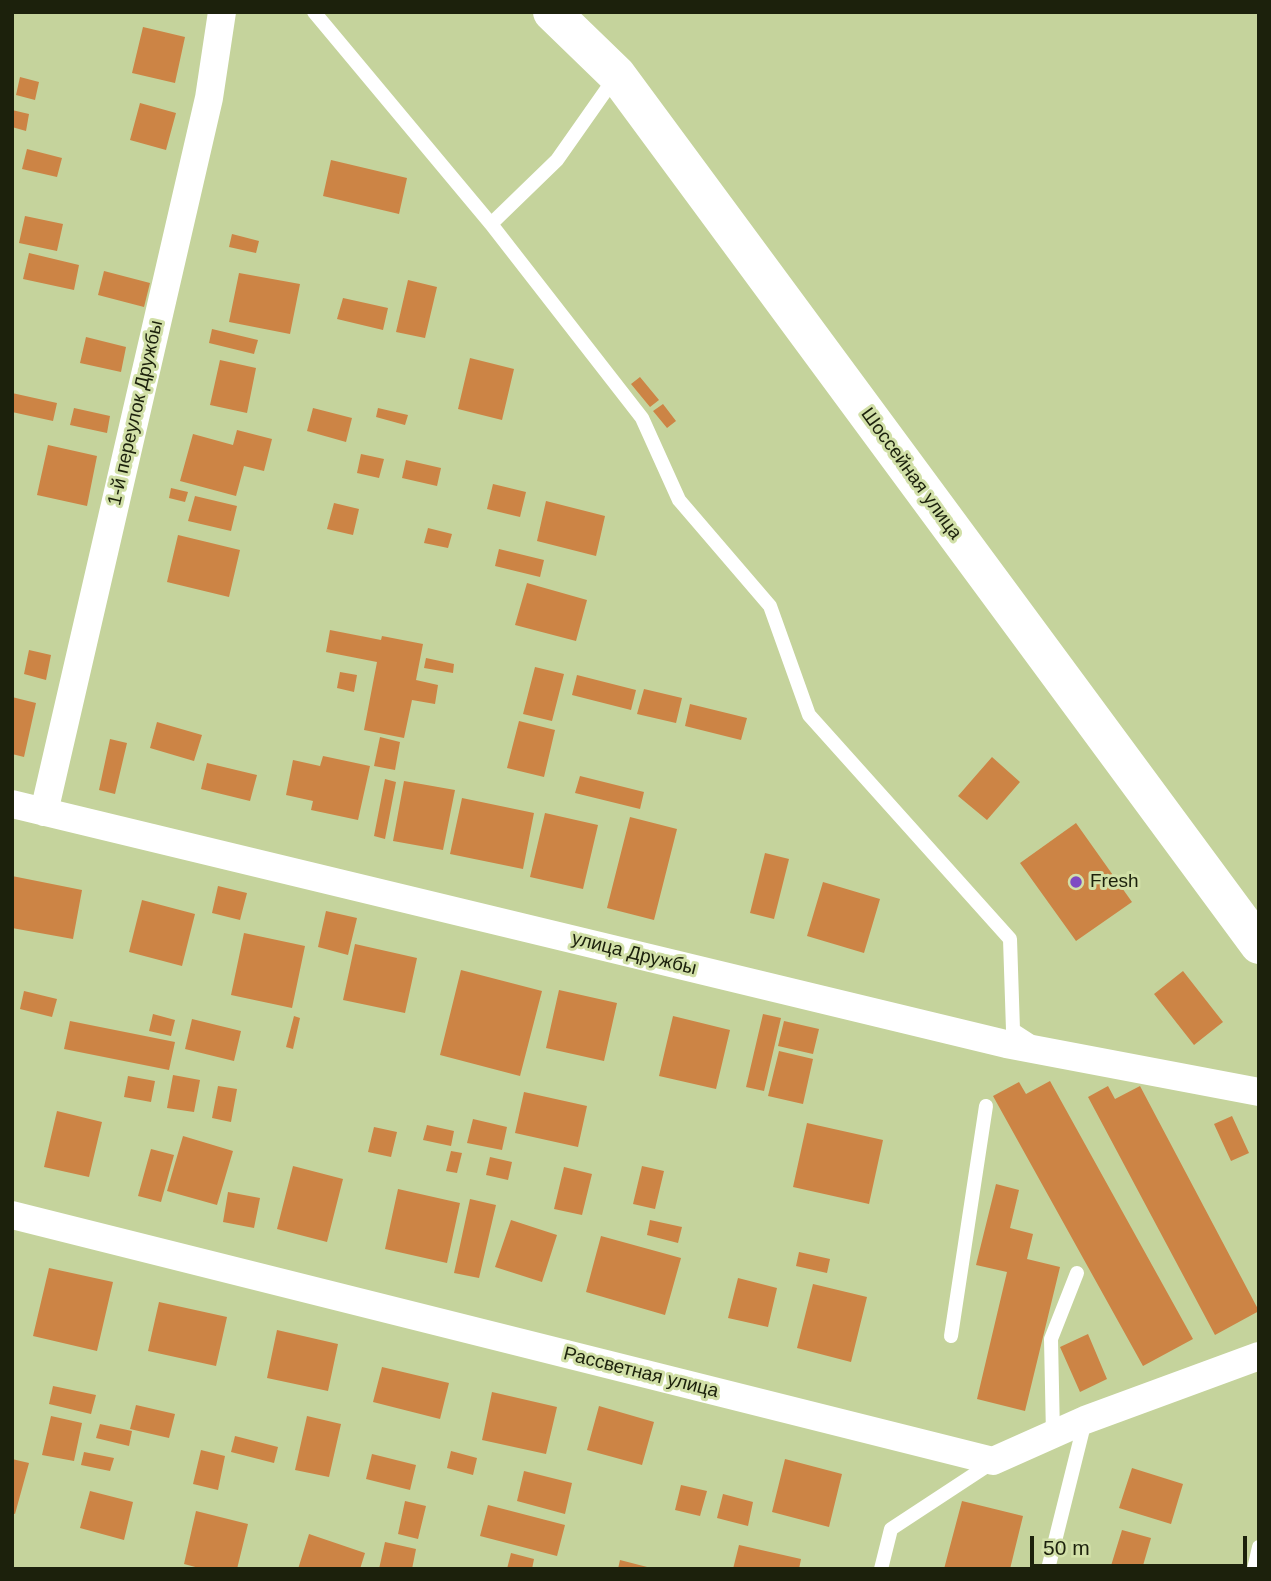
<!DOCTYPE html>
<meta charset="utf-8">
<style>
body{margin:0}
#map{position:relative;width:1271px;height:1581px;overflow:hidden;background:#c5d39c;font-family:Arial,sans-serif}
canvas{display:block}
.frame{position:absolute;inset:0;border:14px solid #1c210c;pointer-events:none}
.scale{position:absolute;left:1030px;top:1536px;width:217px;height:32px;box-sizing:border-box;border:4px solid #1c210c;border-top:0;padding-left:9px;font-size:21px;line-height:24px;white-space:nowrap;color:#1c210c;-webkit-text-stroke:5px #d2e0a8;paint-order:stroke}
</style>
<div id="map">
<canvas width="1271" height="1581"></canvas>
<div class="frame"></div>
<div class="scale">50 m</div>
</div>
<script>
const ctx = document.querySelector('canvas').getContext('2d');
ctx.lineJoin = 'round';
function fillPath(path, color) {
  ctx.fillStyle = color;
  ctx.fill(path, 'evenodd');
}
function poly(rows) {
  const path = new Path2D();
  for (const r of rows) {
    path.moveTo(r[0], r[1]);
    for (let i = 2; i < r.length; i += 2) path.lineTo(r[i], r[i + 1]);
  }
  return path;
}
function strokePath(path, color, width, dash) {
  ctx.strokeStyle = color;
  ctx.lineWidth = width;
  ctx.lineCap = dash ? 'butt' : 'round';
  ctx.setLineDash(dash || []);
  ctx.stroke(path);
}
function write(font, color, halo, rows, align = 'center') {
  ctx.font = font + ' Arial,sans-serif';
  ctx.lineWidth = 6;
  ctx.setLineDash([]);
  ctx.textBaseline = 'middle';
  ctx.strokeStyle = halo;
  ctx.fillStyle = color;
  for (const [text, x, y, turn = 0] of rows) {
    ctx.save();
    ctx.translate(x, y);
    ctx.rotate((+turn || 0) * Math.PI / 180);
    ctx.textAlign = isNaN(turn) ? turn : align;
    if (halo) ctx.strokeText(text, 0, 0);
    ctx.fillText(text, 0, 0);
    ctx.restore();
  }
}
const building = poly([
 [143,27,185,37,175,83,132,73],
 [20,77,39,82,35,100,16,95],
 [140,103,176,113,166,150,130,140],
 [12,110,29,114,26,131,12,127],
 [27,149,62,158,57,177,22,169],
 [331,160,407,178,399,214,323,196],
 [25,216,63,224,57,251,19,243],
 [232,234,259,241,256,253,229,247],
 [29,253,79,265,74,290,23,279],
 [104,271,150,283,144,307,98,295],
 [239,273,300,284,290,334,229,322],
 [408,280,437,287,425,338,396,332],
 [343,298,388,308,383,330,337,319],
 [212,329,258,340,254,354,209,343],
 [86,337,126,347,121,372,80,363],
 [470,358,514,369,502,420,458,409],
 [220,360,256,368,247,413,210,405],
 [640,377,659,400,650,407,631,384],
 [12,393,57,403,53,421,12,412],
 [663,404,676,421,667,428,653,411],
 [74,408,110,416,107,433,70,425],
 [313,408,352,418,346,442,307,431],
 [378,408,408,415,405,425,376,417],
 [237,430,272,439,264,471,244,466,236,496,180,481,193,434,233,445],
 [48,445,97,456,87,506,37,495],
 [361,454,384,459,379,478,357,473],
 [406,460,441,468,437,486,402,478],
 [493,484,526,492,520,517,487,509],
 [171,488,188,492,185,502,169,498],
 [195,496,237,506,231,531,188,521],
 [546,501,605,516,596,556,537,541],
 [334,503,359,509,353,535,327,529],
 [428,528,452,534,448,548,424,543],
 [178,535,240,550,229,597,167,582],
 [499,549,544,560,540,577,495,566],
 [527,583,587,600,576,641,515,625],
 [330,630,381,640,382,636,423,644,416,680,438,685,435,704,412,700,404,738,364,730,377,662,326,652],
 [29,650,51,655,46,680,24,674],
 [426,658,454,664,453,673,424,668],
 [535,667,564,674,552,721,523,714],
 [340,672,357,675,354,692,337,688],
 [577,675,636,690,631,710,572,695],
 [644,689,682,698,676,723,637,714],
 [12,697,36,703,24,757,12,754],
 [690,704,747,718,741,740,685,726],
 [519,721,555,730,544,777,507,768],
 [157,722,202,735,194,761,150,748],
 [380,737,400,742,395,770,374,766],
 [110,739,127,743,115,794,99,790],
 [323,756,370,766,358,820,311,810,313,801,286,795,293,760,320,766],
 [992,757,1020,782,987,820,958,796],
 [207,763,257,775,250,801,201,789],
 [580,776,644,792,640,809,575,793],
 [385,779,396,782,385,839,374,836],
 [404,781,455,790,443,850,393,841],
 [462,798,534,813,523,869,450,854],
 [545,813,598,825,583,889,530,877],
 [630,817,677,829,654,920,607,908],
 [1076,823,1132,902,1076,941,1020,863],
 [765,853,789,859,774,919,750,913],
 [12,876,82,890,73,939,12,928],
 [823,882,880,899,864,953,807,936],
 [218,886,247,893,240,920,212,913],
 [142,900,195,914,182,966,129,952],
 [326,911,357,918,348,955,318,947],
 [244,933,305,946,292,1008,231,995],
 [355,944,417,958,405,1013,343,1000],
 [461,970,542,991,520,1076,440,1055],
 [1183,971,1223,1022,1194,1045,1154,994],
 [559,990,617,1003,604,1061,546,1048],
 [24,991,57,999,52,1017,20,1009],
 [153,1014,175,1020,171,1036,149,1031],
 [763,1014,781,1018,764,1091,746,1087],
 [294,1016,300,1018,293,1049,286,1047],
 [673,1016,730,1030,716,1089,659,1076],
 [192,1019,241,1031,234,1061,185,1049],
 [70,1021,175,1042,169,1070,64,1049],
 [784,1021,819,1029,813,1054,778,1046],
 [779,1051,813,1059,803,1104,768,1096],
 [173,1075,200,1080,194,1112,167,1108],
 [128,1076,155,1081,151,1102,124,1097],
 [1050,1081,1193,1339,1143,1366,993,1096,1019,1082,1026,1094],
 [218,1086,237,1089,231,1122,212,1118],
 [1108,1086,1115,1099,1140,1086,1259,1311,1215,1335,1088,1097],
 [524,1092,587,1106,578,1147,515,1133],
 [57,1111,102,1122,89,1177,44,1167],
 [1232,1116,1249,1153,1231,1161,1214,1124],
 [473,1119,507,1127,502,1150,467,1143],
 [807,1123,883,1140,869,1204,793,1187],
 [427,1125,454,1131,451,1146,423,1140],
 [374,1127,397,1132,391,1157,368,1152],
 [183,1136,233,1151,217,1205,167,1191],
 [151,1149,174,1155,161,1202,138,1196],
 [451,1151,462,1153,457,1173,446,1171],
 [490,1157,512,1162,508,1180,486,1175],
 [293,1166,343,1179,327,1242,277,1229],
 [642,1166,664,1171,655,1209,633,1204],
 [564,1167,592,1174,582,1215,554,1209],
 [996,1184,1019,1190,1010,1228,1033,1234,1027,1259,1060,1267,1025,1411,977,1399,1007,1272,976,1265],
 [398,1189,460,1203,447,1263,385,1249],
 [228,1192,260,1198,254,1228,223,1222],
 [470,1199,496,1205,479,1278,454,1273],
 [511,1220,557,1235,542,1282,495,1267],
 [650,1220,682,1227,678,1243,647,1235],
 [601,1236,681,1258,665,1315,586,1292],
 [799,1252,830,1259,827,1273,796,1266],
 [49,1268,113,1282,97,1351,33,1336],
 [738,1278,777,1288,768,1327,728,1318],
 [813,1284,867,1297,851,1362,797,1348],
 [159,1302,227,1317,216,1366,148,1351],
 [277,1330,338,1344,328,1391,267,1378],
 [1088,1334,1107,1379,1080,1392,1060,1347],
 [382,1367,449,1383,440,1419,373,1402],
 [53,1386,96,1395,91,1414,49,1404],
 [492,1392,557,1407,546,1454,482,1440],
 [136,1405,175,1414,169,1438,130,1429],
 [599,1406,654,1422,642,1465,587,1450],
 [51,1416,82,1423,74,1461,42,1455],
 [307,1416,341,1424,329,1477,295,1470],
 [100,1424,132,1431,129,1446,96,1438],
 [235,1436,278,1447,274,1463,231,1452],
 [201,1450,225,1456,218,1490,193,1484],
 [451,1451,477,1458,473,1475,447,1468],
 [84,1452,114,1458,110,1471,81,1465],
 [372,1454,416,1465,410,1490,366,1479],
 [12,1459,29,1463,15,1514,12,1513],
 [785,1459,842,1474,829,1527,772,1512],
 [1132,1468,1183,1484,1171,1524,1119,1508],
 [524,1471,572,1483,565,1514,517,1501],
 [681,1485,707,1491,700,1516,675,1510],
 [90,1491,133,1502,124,1540,80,1528],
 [723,1494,753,1502,748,1526,717,1518],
 [405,1501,426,1506,418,1539,398,1534],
 [962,1501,1023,1516,1010,1569,944,1569],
 [488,1505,565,1525,557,1556,480,1536],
 [196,1511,248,1524,237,1569,203,1569,184,1564],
 [1122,1530,1151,1538,1142,1569,1110,1569],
 [309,1534,365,1553,360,1569,298,1569],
 [385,1542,416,1549,412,1569,379,1569],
 [739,1545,801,1559,799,1569,733,1569],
 [511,1553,534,1559,532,1569,507,1569],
 [620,1560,651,1568,651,1569,618,1569]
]);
const lane = poly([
 [314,12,491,224,642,418,679,500,770,606,809,715,1010,939,1013,1030,1030,1041],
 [491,224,557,160,616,76],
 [951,1336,986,1106],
 [1053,1435,1051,1339,1077,1273],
 [881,1569,891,1529,993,1462],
 [1048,1569,1085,1421],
 [1254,1569,1259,1547]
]);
const street = poly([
 [12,804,1006,1044,1259,1092],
 [44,812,209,98,222,12],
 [12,1215,993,1461,1085,1420,1259,1356]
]);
const secondary = poly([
 [552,12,617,75,1259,945]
]);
const markers = [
 [1076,882,7,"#7e4bc3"]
];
const streetNames = [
 ["1-й переулок Дружбы",136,413,-77],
 ["Шоссейная улица",911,474,54],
 ["улица Дружбы",634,954,14],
 ["Рассветная улица",641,1373,14]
];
const poiNames = [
 ["Fresh",1090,882]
];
fillPath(building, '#cc8445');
strokePath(lane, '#fff', 14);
strokePath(street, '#fff', 28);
strokePath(secondary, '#fff', 38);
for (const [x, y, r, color] of markers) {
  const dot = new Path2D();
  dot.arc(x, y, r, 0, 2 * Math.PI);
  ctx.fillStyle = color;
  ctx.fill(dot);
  strokePath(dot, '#d2e0a8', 2.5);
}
write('19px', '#1c210c', '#d2e0a8', streetNames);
write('19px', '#1c210c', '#d2e0a8', poiNames, 'left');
</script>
